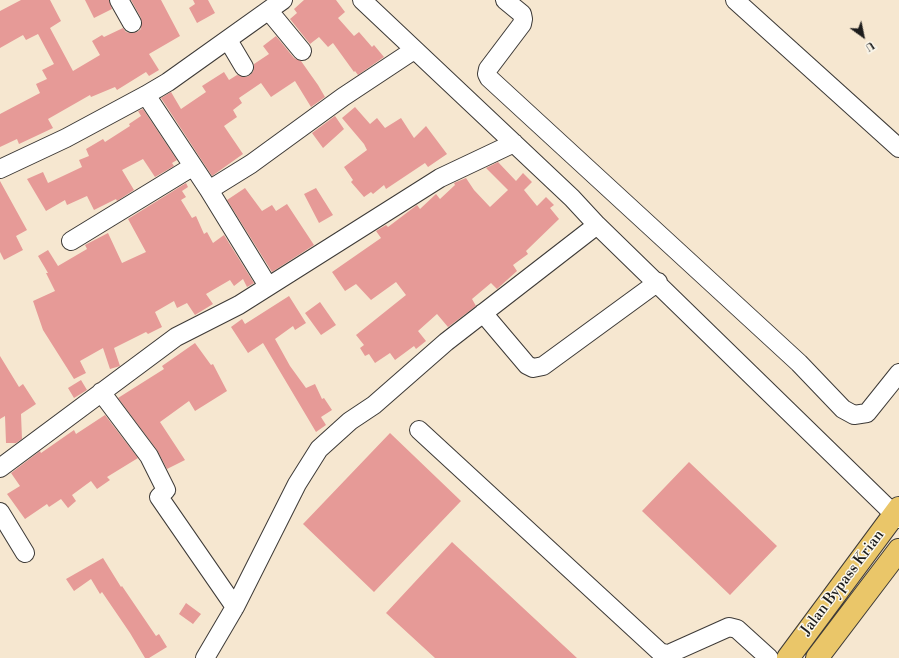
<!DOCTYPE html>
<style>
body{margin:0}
#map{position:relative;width:899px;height:658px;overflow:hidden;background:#f6e7d0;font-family:"Libre Bodoni",serif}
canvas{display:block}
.north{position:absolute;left:843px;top:16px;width:40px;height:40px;-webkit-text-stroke:3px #fbf7ec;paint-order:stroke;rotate:147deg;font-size:11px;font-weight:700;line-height:16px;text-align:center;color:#1c1c1c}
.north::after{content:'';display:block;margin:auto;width:14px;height:18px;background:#1c1c1c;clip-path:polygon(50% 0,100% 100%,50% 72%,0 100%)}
</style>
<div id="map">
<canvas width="899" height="658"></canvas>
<div class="north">U</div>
</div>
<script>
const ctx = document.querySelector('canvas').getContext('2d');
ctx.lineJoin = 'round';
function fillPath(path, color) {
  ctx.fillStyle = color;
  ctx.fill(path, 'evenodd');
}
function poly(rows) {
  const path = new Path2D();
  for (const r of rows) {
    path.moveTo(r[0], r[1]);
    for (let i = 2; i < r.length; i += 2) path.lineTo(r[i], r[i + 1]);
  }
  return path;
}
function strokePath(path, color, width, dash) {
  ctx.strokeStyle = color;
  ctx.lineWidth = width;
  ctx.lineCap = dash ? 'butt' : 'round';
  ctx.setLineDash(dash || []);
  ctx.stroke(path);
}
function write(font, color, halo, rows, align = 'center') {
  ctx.font = font + ' "Libre Bodoni",serif';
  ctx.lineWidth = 3;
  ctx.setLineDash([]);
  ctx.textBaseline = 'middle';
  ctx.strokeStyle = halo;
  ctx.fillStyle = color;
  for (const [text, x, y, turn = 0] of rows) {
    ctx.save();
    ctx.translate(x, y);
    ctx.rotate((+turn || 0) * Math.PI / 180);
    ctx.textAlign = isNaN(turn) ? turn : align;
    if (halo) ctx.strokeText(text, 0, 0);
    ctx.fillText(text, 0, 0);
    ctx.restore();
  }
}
const building = poly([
 [21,0,50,0,61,21,50,28,73,71,100,55,92,41,102,35,104,37,123,28,126,32,132,33,137,32,141,29,141,18,131,0,161,0,180,36,149,54,159,70,149,76,146,72,117,90,115,87,91,97,90,95,48,119,53,128,19,144,17,139,0,147,0,114,40,93,36,84,47,79,42,70,54,64,38,34,26,40,23,35,0,48,0,11],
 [85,0,109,0,112,9,94,18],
 [193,0,208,0,215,13,197,23,189,8,195,4],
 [304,0,336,0,345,12,338,18,354,36,359,32,372,47,374,45,384,57,358,75,355,71,354,72,333,43,328,47,319,37,310,44,290,19,297,13,294,9],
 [276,36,294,58,301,61,318,85,325,97,311,107,295,81,271,97,261,83,239,98,242,103,233,110,237,117,224,126,243,154,212,176,161,98,171,92,181,109,206,92,202,86,224,72,229,80,237,75,244,77,249,76,253,72,254,64,269,54,263,46],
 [355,107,370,124,377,118,385,128,401,118,414,138,426,126,447,154,428,167,425,163,386,189,384,185,373,194,371,192,364,197,351,182,353,180,344,167,367,150,364,144,342,118],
 [143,109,177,160,172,163,174,166,155,177,143,159,122,170,134,190,117,201,116,199,94,210,87,196,67,205,65,200,46,211,27,179,43,172,48,183,82,167,79,160,89,156,86,149,103,139,105,142,130,126,129,124,141,116,138,111],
 [335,116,344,129,323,148,312,133],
 [498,162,516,181,523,173,532,182,524,190,537,206,546,197,554,205,550,208,559,219,526,251,528,254,513,265,517,271,497,289,491,283,472,299,476,306,448,327,437,314,418,331,426,341,416,349,414,346,395,360,390,353,375,363,369,354,365,356,360,348,364,345,356,335,406,295,396,282,371,300,356,284,345,291,332,272,381,238,376,231,386,225,388,227,417,205,420,209,436,194,440,199,455,185,454,183,466,178,474,190,490,207,508,190,486,168],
 [0,181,27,230,16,236,23,250,4,260,0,252],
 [186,183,188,187,182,191,186,197,181,200,192,218,196,216,204,234,207,232,213,243,224,235,254,283,247,287,243,279,234,286,230,280,206,294,213,304,195,315,187,303,177,308,174,301,155,312,162,327,148,334,146,332,114,348,120,366,110,369,103,348,80,361,86,373,74,379,43,330,33,301,55,291,46,273,48,273,38,256,48,250,58,266,87,249,85,245,108,233,122,263,146,252,128,219],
 [245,188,262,211,272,205,276,211,287,204,314,245,272,272,227,200],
 [316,188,333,215,319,223,304,194],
 [289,296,306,323,295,330,293,326,275,339,290,366,306,388,315,384,322,399,324,398,332,410,321,417,326,425,316,432,263,343,248,353,231,327,242,319,245,324],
 [320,302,336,325,321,335,305,313],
 [195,343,211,365,213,364,227,391,195,411,189,401,160,422,185,460,167,469,157,450,118,398,164,369,162,366],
 [0,356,19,387,23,384,36,404,21,414,22,439,16,443,6,443,5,416,0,419],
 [81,380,87,390,74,398,68,388],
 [105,415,138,458,107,477,110,480,97,489,91,481,72,495,76,501,68,508,61,499,49,507,47,504,25,519,7,494,20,486,11,473,40,451,41,453,74,430,76,434],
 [390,433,461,501,374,592,303,524],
 [689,462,777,546,730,595,642,511],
 [452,542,577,658,435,658,386,613],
 [103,558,121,587,122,586,156,636,159,634,167,647,149,658,145,658,130,633,102,592,100,594,91,579,74,591,66,579],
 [186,603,201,614,193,624,179,614]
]);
const minor = poly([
 [119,0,132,23],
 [362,0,572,198,597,225,899,519],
 [505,0,522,14,523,19,522,24,488,69,487,74,489,78,799,363,843,409,854,415,867,413,899,373],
 [735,0,899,148],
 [269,11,302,51],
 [228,40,244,67],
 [146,95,209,190,268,286],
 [0,169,66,138,146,95,168,82,283,0],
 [209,190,251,164,343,97,414,50],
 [71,241,192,167],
 [483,313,527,365,533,368,543,366,658,282],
 [101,392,149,456,166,490,159,497,235,607],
 [419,430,660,652,666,654,671,653,729,627,737,629,769,658],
 [0,468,176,337,239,305,440,178,514,143],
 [0,512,25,553],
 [205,658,235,607,297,484,319,449,350,421,374,405,446,342,597,225]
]);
const highway = poly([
 [788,658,899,508],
 [817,658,899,550]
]);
const streetNames = [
 ["Jalan Bypass Krian",843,583,-53]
];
fillPath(building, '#e69a97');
strokePath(minor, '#3d3a37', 20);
strokePath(highway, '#3d3a37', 24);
strokePath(minor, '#fff', 18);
strokePath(highway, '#eac669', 22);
write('15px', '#1c1c1c', '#fbf7ec', streetNames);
</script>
